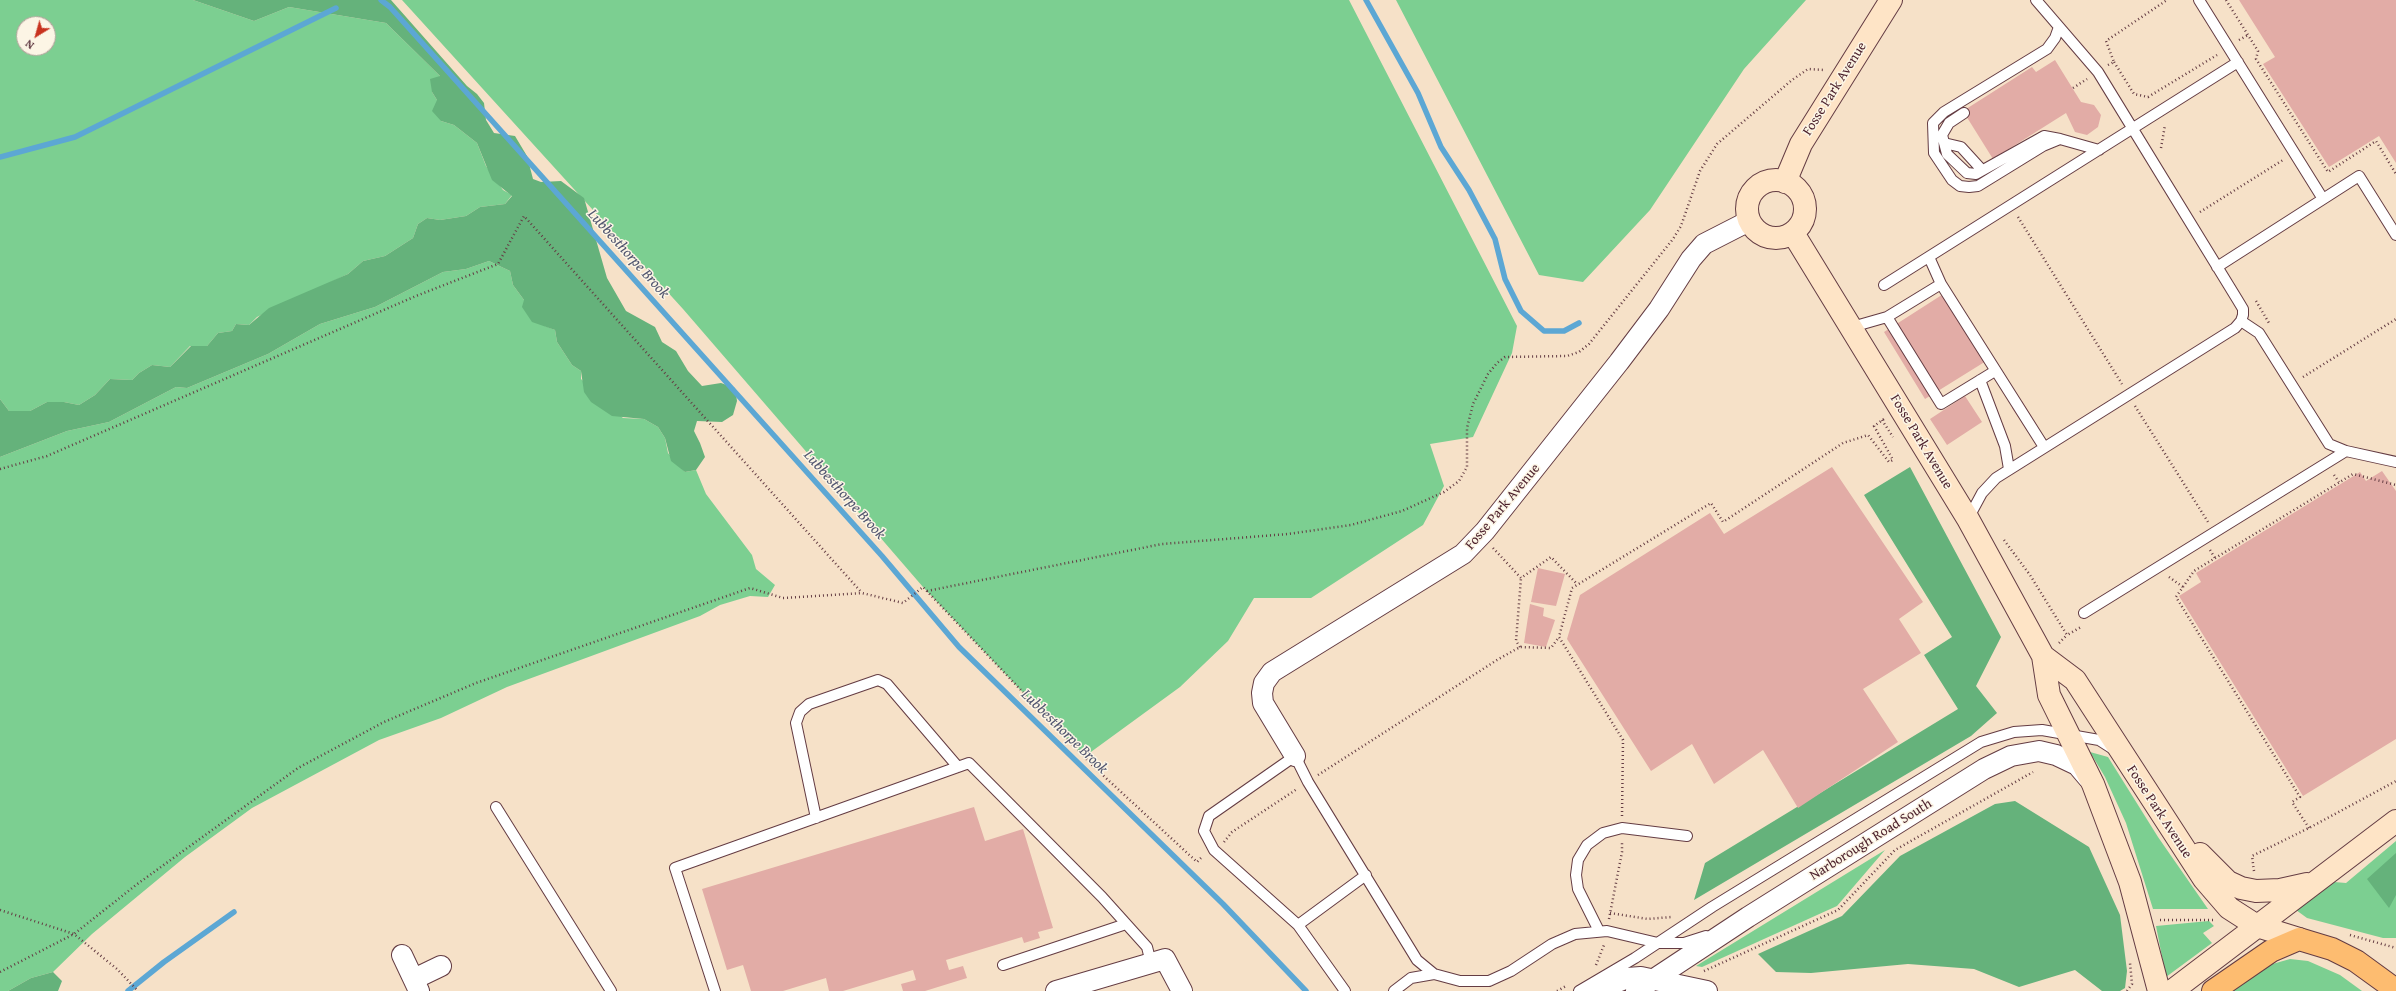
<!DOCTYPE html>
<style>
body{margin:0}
#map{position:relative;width:2396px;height:991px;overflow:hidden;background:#f6e1c8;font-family:"Gentium Book Plus",serif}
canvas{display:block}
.north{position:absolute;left:16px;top:16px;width:40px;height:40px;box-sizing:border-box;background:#fcf5e5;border:1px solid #b59f9b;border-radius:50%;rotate:217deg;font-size:11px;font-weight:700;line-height:16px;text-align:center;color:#4a1f2b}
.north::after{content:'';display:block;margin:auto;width:14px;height:18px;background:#c8321e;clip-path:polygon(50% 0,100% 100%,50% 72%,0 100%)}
</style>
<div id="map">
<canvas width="2396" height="991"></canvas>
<div class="north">N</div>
</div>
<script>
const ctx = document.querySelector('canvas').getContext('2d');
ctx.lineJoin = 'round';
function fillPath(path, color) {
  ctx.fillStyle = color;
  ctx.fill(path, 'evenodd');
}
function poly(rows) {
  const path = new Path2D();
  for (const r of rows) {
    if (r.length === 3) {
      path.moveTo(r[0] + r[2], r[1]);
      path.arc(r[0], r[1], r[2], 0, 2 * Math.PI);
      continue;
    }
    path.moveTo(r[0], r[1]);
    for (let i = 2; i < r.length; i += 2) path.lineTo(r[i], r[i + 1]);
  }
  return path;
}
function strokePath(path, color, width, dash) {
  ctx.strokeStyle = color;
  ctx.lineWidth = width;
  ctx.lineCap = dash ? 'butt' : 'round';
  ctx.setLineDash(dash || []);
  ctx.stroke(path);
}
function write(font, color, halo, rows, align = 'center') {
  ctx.font = font + ' "Gentium Book Plus",serif';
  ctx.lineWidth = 3;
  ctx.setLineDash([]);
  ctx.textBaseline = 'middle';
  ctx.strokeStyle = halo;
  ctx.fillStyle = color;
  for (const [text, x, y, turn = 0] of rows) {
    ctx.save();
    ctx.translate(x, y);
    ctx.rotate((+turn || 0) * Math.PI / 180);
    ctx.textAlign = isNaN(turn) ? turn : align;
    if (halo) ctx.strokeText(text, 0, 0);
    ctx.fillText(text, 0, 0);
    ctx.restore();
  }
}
const green = poly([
 [0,0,193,0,254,21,289,7,386,23,440,76,432,92,437,100,441,121,454,125,477,143,486,166,503,190,512,195,505,204,480,207,466,216,440,220,427,218,418,224,413,238,385,256,363,261,348,274,257,317,249,325,236,324,232,331,218,333,207,346,190,346,170,367,152,365,139,373,132,380,110,379,95,395,79,405,64,402,47,402,30,411,9,411,0,399],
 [24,24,48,24,48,48,24,48],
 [402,0,1349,0,1517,326,1512,353,1473,437,1430,444,1444,486,1423,525,1311,598,1254,598,1228,641,1180,687,1084,757,923,587,683,309],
 [1396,0,1806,0,1744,69,1650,210,1583,282,1539,275],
 [489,261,510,271,513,285,524,300,545,326,555,330,557,342,572,365,581,371,581,379,623,418,644,419,658,427,665,438,668,453,685,472,696,470,706,494,752,555,756,569,775,585,768,597,750,596,720,605,700,616,507,687,441,718,379,740,252,808,185,857,92,934,53,972,31,978,8,991,0,991,0,457,67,431,109,422,176,387,187,388,268,354,320,324,375,307,443,272,466,269],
 [2090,752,2108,757,2158,837,2208,909,2153,909,2126,823,2105,777],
 [2396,841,2396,938,2383,938,2307,918,2296,910,2334,882,2346,883],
 [1885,850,1837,906,1702,967,1696,966],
 [2209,921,2214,926,2203,933,2212,943,2166,977,2156,926],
 [2290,959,2308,961,2340,975,2362,991,2229,991,2262,967]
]);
const forest = poly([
 [193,0,391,0,467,86,477,94,484,103,486,120,494,133,515,136,527,156,533,179,541,182,561,181,584,198,607,278,626,311,655,327,662,342,676,351,688,371,702,386,721,383,735,388,737,401,733,415,722,422,697,421,694,431,700,443,705,457,696,470,685,472,671,461,665,438,658,427,644,419,612,416,591,402,584,392,581,371,572,365,557,342,555,330,532,322,522,307,524,300,513,285,510,271,489,261,466,269,443,272,375,307,320,324,268,354,187,388,176,387,109,422,67,431,0,457,0,399,9,411,30,411,47,402,64,402,79,405,95,395,110,379,132,380,139,373,152,365,170,367,191,346,207,346,218,333,232,331,236,324,249,325,269,308,348,274,363,261,385,256,413,238,418,224,427,218,440,220,466,216,480,207,505,204,512,196,492,180,477,143,454,125,441,121,432,111,437,100,432,92,430,79,440,76,386,23,289,7,254,21],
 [1910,467,2001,637,1976,686,1997,713,1971,736,1694,900,1705,863,1958,709,1924,655,1952,637,1864,495],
 [2015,801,2089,847,2120,915,2127,971,2125,988,2120,991,2102,991,2075,970,2019,987,1974,969,1908,964,1811,973,1776,972,1758,954,1842,916,1900,856,1995,804],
 [2396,853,2396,895,2389,908,2367,879],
 [53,972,62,981,58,991,8,991,31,978]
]);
const stream = poly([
 [381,0,390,7,882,556,959,647,1223,904,1306,991],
 [1366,0,1418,93,1441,147,1469,190,1495,239,1505,279,1521,311,1544,331,1564,331,1579,323],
 [0,157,75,137,336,8],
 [128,991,164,962,234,912]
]);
const building = poly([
 [2239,0,2396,0,2396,163,2379,136,2329,167,2263,64,2275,57],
 [2055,60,2081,102,2094,105,2101,115,2098,127,2087,135,2075,132,2066,113,1993,159,1963,111,2032,67,2036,72],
 [1948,291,1991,358,1925,399,1884,332],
 [1965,396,1982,422,1947,445,1930,419],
 [2022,401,2037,425,2027,431,2012,408],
 [1832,467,1923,602,1899,619,1921,653,1863,689,1898,742,1798,808,1763,750,1714,784,1692,744,1651,771,1567,639,1580,595,1710,513,1724,534],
 [2382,471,2396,491,2396,739,2303,796,2179,596,2201,582,2196,573,2360,472,2366,481],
 [1538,568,1565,574,1556,606,1531,602],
 [1530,604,1544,608,1543,616,1555,620,1546,647,1524,643],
 [974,807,985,841,1023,829,1053,928,1038,932,1040,938,1024,943,1022,937,946,960,949,970,963,966,967,978,925,991,903,991,901,984,916,980,913,970,843,991,829,991,826,978,783,991,751,991,743,965,727,970,702,889]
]);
const path = poly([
 [2226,0,2258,51,2256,59,2328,172,2376,141,2396,174],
 [2239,40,2248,35],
 [2114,62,2134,94,2148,97,2217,55],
 [2108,65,2114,62,2106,41,2167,0],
 [2073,88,2087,79],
 [2161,148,2165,125],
 [2200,212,2283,160],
 [2018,217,2122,384],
 [2256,301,2269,323],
 [2303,377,2396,319],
 [2135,406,2208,522],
 [1882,420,1893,437],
 [0,469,47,456,416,296,498,264,524,216,862,593],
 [2334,475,2339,482],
 [2004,540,2030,575,2067,635,2081,627],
 [1493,548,1521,578,1551,557,1577,584],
 [2210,550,2215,558],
 [2169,577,2183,587],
 [927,591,1162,544,1288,534,1351,525,1402,511,1444,492,1459,481,1467,467,1467,428,1473,404,1488,374,1497,363,1505,357,1567,356,1579,352,1589,344,1673,239,1681,226,1700,171,1717,144,1792,80,1808,69,1824,70],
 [2059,643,2067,635],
 [1520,647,1516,641,1521,578],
 [1318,775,1497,660,1520,647,1551,648,1559,637],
 [1622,816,1623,740,1559,637,1572,588,1711,503,1723,522,1843,443,1868,435,1889,462,1893,460,1874,426,1884,419],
 [2309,828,2292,802,2300,797,2176,597,2194,571,2353,474,2396,485],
 [1224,842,1232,832,1297,789],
 [2254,871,2252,856,2309,828,2396,781],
 [0,910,74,934,117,969,138,991],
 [1610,913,1648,919,1671,917],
 [1609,919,1622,852,1622,841],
 [2160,920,2213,920],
 [2350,935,2396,948],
 [1596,965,1604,945],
 [1704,971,1838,910,1895,850,2033,772],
 [0,972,74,934,136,885,298,768,384,722,476,683,750,588,783,598,862,593,903,603,923,587,1094,767,1197,862,1203,856],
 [1557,991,1566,986],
 [2127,991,2132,984,2130,963]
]);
const lane = poly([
 [2199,0,2323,199],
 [2059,27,2055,38,2047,49,1944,112,1933,123,1934,153,1952,180,1960,186,1969,187,1978,186,2043,146,2060,139,2099,150],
 [1964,113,1949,123,1942,135,1947,154,1967,173,1976,174,2044,136,2060,139],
 [1944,143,1961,147,1982,170],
 [1929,257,1941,284],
 [2217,267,2359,176,2396,235],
 [1884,285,2238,62],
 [1887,317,1941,404,1995,371],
 [2241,321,2259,333,2329,444,2346,451,2396,462],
 [1852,327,1887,317,1941,284,2044,447],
 [1980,380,2005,446,2009,469],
 [1968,519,1982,493,1996,478,2235,328,2241,321,2243,315,2243,309,2237,299,2098,72,2036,0],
 [2084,613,2346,451],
 [496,807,611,991],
 [816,818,796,723,800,712,809,704,878,680,887,684,958,767],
 [1298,925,1366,875],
 [1599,931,1578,889,1576,875,1578,860,1587,845,1603,833,1622,828,1687,836],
 [1003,965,1126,924],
 [715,991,675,868,969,763,1102,897,1147,947,1151,963],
 [1345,991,1298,925,1214,850,1204,831,1209,816,1295,756,1308,782,1417,960,1434,974],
 [1394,991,1411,978,1434,974,1460,981,1489,981,1511,971,1552,944,1575,934,1607,931,1658,943,1684,943,1706,936],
 [1579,991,1635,958,1712,907,1981,742,2014,732,2042,730,2099,740,2113,749]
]);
const street = poly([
 [1295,756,1263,703,1262,693,1264,683,1272,672,1463,554,1485,531,1619,362,1659,309,1691,259,1704,244,1749,221],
 [402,955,419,991],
 [414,979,441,966],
 [1056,991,1165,959,1182,991],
 [1596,991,1627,978,1641,977,1707,991],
 [1636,991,1748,917,1984,769,2011,756,2039,751,2056,755,2077,765,2088,778]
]);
const secondary = poly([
 [1776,209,29],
 [1785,182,1801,144,1891,0],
 [1793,233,1968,519,2043,656,2049,695,2093,784,2130,882,2159,991],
 [2043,656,2075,680,2204,879,2229,908,2257,926,2299,939],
 [2200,854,2228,882,2241,888,2256,891,2280,890,2307,884],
 [2172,991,2396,821]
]);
const highway = poly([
 [2213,991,2271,951,2299,939,2332,949,2356,961,2396,990]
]);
const streetNames = [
 ["Fosse Park Avenue",1835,89,-58],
 ["Fosse Park Avenue",1921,442,59],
 ["Fosse Park Avenue",1503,507,-50],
 ["Fosse Park Avenue",2159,812,57],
 ["Narborough Road South",1871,840,-32]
];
const waterNames = [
 ["Lubbesthorpe Brook",628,254,48],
 ["Lubbesthorpe Brook",844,495,48],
 ["Lubbesthorpe Brook",1064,732,44]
];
fillPath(green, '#7ccf91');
fillPath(forest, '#65b27b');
strokePath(stream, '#5ca7d4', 5.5);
fillPath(building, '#e2aca6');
strokePath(lane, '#643c43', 12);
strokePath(street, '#643c43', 22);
strokePath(secondary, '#643c43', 24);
strokePath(highway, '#643c43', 24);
strokePath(path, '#643c43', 2.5, [1, 3]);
strokePath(lane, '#fff', 10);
strokePath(street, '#fff', 20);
strokePath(secondary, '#fee4c6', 22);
strokePath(highway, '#fdbc70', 22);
write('14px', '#4a1f2b', '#fcf5e5', streetNames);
write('italic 15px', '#51556f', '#fcf5e5', waterNames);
</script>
